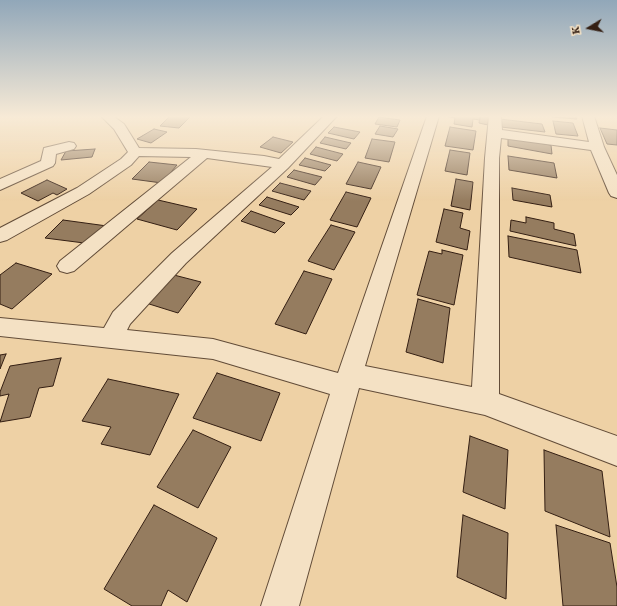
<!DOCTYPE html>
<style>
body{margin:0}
#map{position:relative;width:617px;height:606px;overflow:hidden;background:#eed1a5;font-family:Vollkorn,serif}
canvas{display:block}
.north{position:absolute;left:569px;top:8px;width:40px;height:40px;-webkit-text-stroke:3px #f4e1c4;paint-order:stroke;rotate:260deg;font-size:11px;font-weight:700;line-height:16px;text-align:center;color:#341f13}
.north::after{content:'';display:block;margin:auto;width:14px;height:18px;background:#341f13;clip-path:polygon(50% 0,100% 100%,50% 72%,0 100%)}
</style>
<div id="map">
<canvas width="617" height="606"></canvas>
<div class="north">K</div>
</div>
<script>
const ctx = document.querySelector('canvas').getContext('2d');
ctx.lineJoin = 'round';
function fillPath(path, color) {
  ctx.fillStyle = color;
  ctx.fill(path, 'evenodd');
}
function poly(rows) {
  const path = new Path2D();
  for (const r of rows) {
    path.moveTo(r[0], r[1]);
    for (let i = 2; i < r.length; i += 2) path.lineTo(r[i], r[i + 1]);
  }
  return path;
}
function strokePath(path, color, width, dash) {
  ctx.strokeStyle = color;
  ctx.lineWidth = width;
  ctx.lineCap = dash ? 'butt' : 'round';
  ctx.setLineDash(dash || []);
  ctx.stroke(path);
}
const building = poly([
 [170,116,191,116,179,128,160,126,170,116],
 [445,116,480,116,480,120,473,119,472,127,454,124,455,118,445,116],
 [480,116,489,117,488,125,479,123,480,116],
 [551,116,575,116,577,119,552,117,551,116],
 [379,117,400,120,397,127,375,124,379,117],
 [500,119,542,124,545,132,501,127,500,119],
 [553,121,573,123,578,136,556,134,553,121],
 [380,126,398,129,393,137,375,134,380,126],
 [334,127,360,132,354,139,328,133,334,127],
 [450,127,476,131,473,150,445,146,450,127],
 [600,128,617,130,617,145,607,144,600,128],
 [154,129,167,132,151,143,137,139,154,129],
 [273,137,293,142,281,153,260,147,273,137],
 [325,137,351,143,346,149,320,143,325,137],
 [508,138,551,145,552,154,508,146,508,138],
 [372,139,395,142,389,162,365,158,372,139],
 [316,147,343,154,337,161,310,154,316,147],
 [95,149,92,157,61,160,66,151,95,149],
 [450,150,470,153,467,175,445,171,450,150],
 [508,156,554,163,557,178,509,170,508,156],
 [305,158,331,165,325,171,299,165,305,158],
 [149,162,177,165,162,183,132,179,149,162],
 [358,162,381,167,371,189,346,184,358,162],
 [294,170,322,177,315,185,287,177,294,170],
 [456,179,473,182,470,210,451,206,456,179],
 [47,180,67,189,57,195,53,193,38,201,21,193,47,180],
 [280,183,311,191,304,200,272,191,280,183],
 [512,188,550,195,552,207,513,200,512,188],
 [346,192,371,198,357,227,330,220,346,192],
 [267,197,299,207,291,215,259,205,267,197],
 [158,200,197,209,177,230,137,219,158,200],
 [444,209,463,213,460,228,470,231,467,250,436,242,444,209],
 [251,211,285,223,275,233,241,221,251,211],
 [526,217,554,223,554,229,574,234,576,246,510,231,511,220,526,223,526,217],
 [63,220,107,226,92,244,45,238,63,220],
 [331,225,355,232,334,270,308,261,331,225],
 [508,236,577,250,581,273,509,257,508,236],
 [442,250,463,255,454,305,417,295,429,251,442,254,442,250],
 [16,263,52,274,12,309,0,304,0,275,16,263],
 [304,271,332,279,306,334,275,324,304,271],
 [170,274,201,282,178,313,146,303,170,274],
 [418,299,450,308,443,363,406,352,418,299],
 [6,354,0,369,0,355,6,354],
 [61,358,53,386,39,388,30,417,0,422,9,394,0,396,0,392,10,366,61,358],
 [217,373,280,393,261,441,193,418,217,373],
 [108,379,179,394,150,455,101,444,111,427,82,421,108,379],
 [193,430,231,447,198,508,157,487,193,430],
 [470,436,508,450,505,509,463,492,470,436],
 [544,450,602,471,610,537,545,511,544,450],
 [154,505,217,538,187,602,168,590,161,606,132,606,104,589,154,505],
 [463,515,508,533,506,599,457,577,463,515],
 [556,525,610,543,617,587,617,606,563,606,556,525]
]);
const minor = poly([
 [101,116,113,116,124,124,139,148,196,149,264,156,279,159,324,116,337,116,288,168,186,263,130,324,127,330,213,339,338,373,427,116,439,116,365,366,472,387,485,158,489,116,501,116,502,130,589,142,582,116,594,116,604,147,617,175,617,198,611,196,609,193,591,150,501,138,499,158,499,394,617,436,617,466,485,415,359,388,299,606,261,606,330,394,213,359,0,336,0,318,104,328,113,312,172,253,272,167,207,158,74,271,67,273,60,271,57,266,60,261,191,157,139,156,131,165,89,194,7,240,0,242,0,228,77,188,121,159,128,152,114,129,101,116],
 [69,142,74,143,76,146,74,149,56,154,55,163,53,166,0,190,0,179,41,161,44,148,69,142]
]);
fillPath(building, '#957c5f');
strokePath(building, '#341f13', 1);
strokePath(minor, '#624c38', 2);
fillPath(minor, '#f4e1c4');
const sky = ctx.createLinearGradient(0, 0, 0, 201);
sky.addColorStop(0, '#91a7b9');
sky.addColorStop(0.58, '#f7ead6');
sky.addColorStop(1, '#f7ead600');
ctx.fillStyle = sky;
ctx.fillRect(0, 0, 617, 201);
</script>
